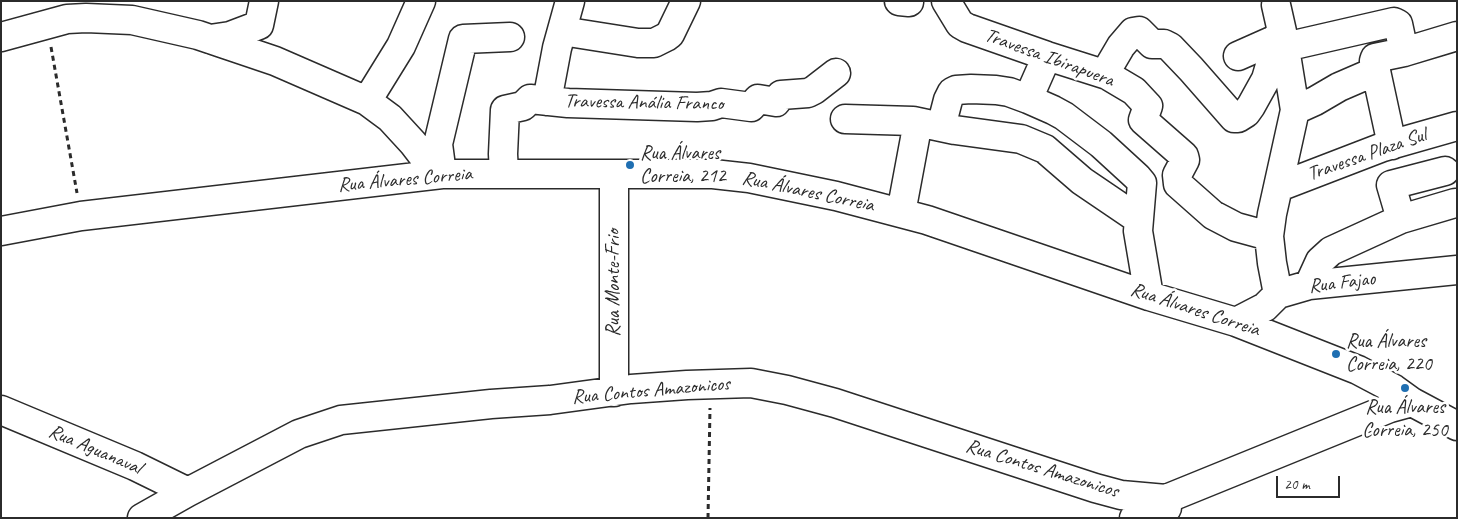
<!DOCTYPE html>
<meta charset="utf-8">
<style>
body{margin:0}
#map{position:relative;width:1458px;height:519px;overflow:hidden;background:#fff;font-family:Caveat,sans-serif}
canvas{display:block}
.frame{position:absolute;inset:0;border:2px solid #2b2b2b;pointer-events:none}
.scale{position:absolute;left:1276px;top:476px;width:64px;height:22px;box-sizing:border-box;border:2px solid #2b2b2b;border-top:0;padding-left:6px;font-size:15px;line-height:18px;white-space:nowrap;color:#2b2b2b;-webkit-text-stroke:4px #fff;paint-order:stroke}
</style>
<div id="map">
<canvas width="1458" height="519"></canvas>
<div class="frame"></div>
<div class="scale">20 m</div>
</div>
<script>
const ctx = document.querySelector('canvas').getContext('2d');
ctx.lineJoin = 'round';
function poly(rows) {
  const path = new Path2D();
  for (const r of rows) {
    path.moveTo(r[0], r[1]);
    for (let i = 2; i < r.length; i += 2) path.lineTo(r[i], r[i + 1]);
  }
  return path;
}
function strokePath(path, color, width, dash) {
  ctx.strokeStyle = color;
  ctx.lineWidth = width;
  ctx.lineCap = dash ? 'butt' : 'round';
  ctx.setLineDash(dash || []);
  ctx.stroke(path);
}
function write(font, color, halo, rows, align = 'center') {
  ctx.font = font + ' Caveat,sans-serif';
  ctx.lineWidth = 5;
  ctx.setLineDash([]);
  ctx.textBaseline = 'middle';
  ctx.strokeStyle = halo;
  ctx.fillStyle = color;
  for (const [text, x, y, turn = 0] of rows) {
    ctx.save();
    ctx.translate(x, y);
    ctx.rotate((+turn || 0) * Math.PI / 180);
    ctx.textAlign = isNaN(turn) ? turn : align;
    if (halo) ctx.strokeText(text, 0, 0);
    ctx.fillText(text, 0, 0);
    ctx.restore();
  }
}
const path = poly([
 [51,47,77,193],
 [708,518,710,408]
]);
const minor = poly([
 [899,1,909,2],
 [946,1,960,24,967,28,1047,56,1107,75,1134,91,1148,106,1143,120,1184,156,1185,160,1177,175,1178,184,1213,215,1236,227,1269,236],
 [1276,5,1283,36,1295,110,1272,214,1269,236,1272,263,1278,294],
 [562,31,638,43,654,43,666,37,670,34,686,1],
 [1,37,67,19,86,18,132,20,198,35,275,61,367,101,390,118,413,143,423,156,434,175],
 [210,39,230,36,259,25,264,1],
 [1285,47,1394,22,1398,24,1404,52],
 [1238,56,1283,36],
 [1376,71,1392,145],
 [1107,75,1111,63,1121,46,1133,32,1139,31,1152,44,1164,44,1170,47,1191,69,1234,118,1238,118,1246,113,1251,106,1266,79,1271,62,1275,39],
 [1028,99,1047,56],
 [367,101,401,46,421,1],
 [547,101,557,48,570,1],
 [1295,110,1315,101,1339,87,1376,71,1374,61,1375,58,1404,52,1457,36],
 [845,119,913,121,955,130,1021,139,1045,149,1082,181,1138,219],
 [941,127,948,100,952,92,956,90,971,89,996,90,1009,92,1028,99,1053,110,1064,116,1101,144,1137,177,1142,183,1138,231,1149,296],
 [504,173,503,154,505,110,523,106,530,99,568,103,697,107,712,106,721,103,751,107,758,99,776,102,781,95,808,93,814,90,836,73],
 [442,174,438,144,463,39,510,37],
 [614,174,614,392],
 [1279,187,1383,147,1457,126],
 [901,213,918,122],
 [1401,219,1391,185,1445,171],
 [1,231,81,216,442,174,713,174,749,178,836,196,927,220,1149,296,1236,322,1358,370,1394,389,1412,402,1457,426],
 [1309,285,1320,261,1331,251,1401,219,1455,203],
 [1236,322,1265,307,1278,294,1309,285,1457,270],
 [1,410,135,466,188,492],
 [142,518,188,492,299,434,341,420,491,404,550,400,631,389,687,385,751,383,787,390,835,403,1095,488,1121,495,1166,499],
 [1134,518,1167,508,1166,499,1390,408,1412,402]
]);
const markers = [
 [630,165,5,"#1f6fb2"],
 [1336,354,5,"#1f6fb2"],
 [1405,388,5,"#1f6fb2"]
];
const streetNames = [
 ["Travessa Ibirapuera",1049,58,20],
 ["Travessa Anália Franco",644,103,1],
 ["Travessa Plaza Sul",1367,155,-19],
 ["Rua Álvares Correia",405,180,-5],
 ["Rua Álvares Correia",808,192,12],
 ["Rua Monte-Frio",614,283,-90],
 ["Rua Fajao",1342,283,-7],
 ["Rua Álvares Correia",1195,310,18],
 ["Rua Contos Amazonicos",651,391,-5],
 ["Rua Aguanaval",95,450,23],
 ["Rua Contos Amazonicos",1042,469,17]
];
const poiNames = [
 ["Rua Álvares",640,154],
 ["Correia, 212",640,177],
 ["Rua Álvares",1346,342],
 ["Correia, 220",1346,365],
 ["Rua Álvares",1405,408,"center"],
 ["Correia, 250",1405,431,"center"]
];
strokePath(minor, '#2b2b2b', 31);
strokePath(path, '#2b2b2b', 3, [5, 4]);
strokePath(minor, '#fff', 28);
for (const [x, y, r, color] of markers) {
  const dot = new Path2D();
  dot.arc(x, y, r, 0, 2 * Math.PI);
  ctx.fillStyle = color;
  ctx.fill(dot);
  strokePath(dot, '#fff', 2);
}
write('20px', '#2b2b2b', '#fff', streetNames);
write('20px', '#2b2b2b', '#fff', poiNames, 'left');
</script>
